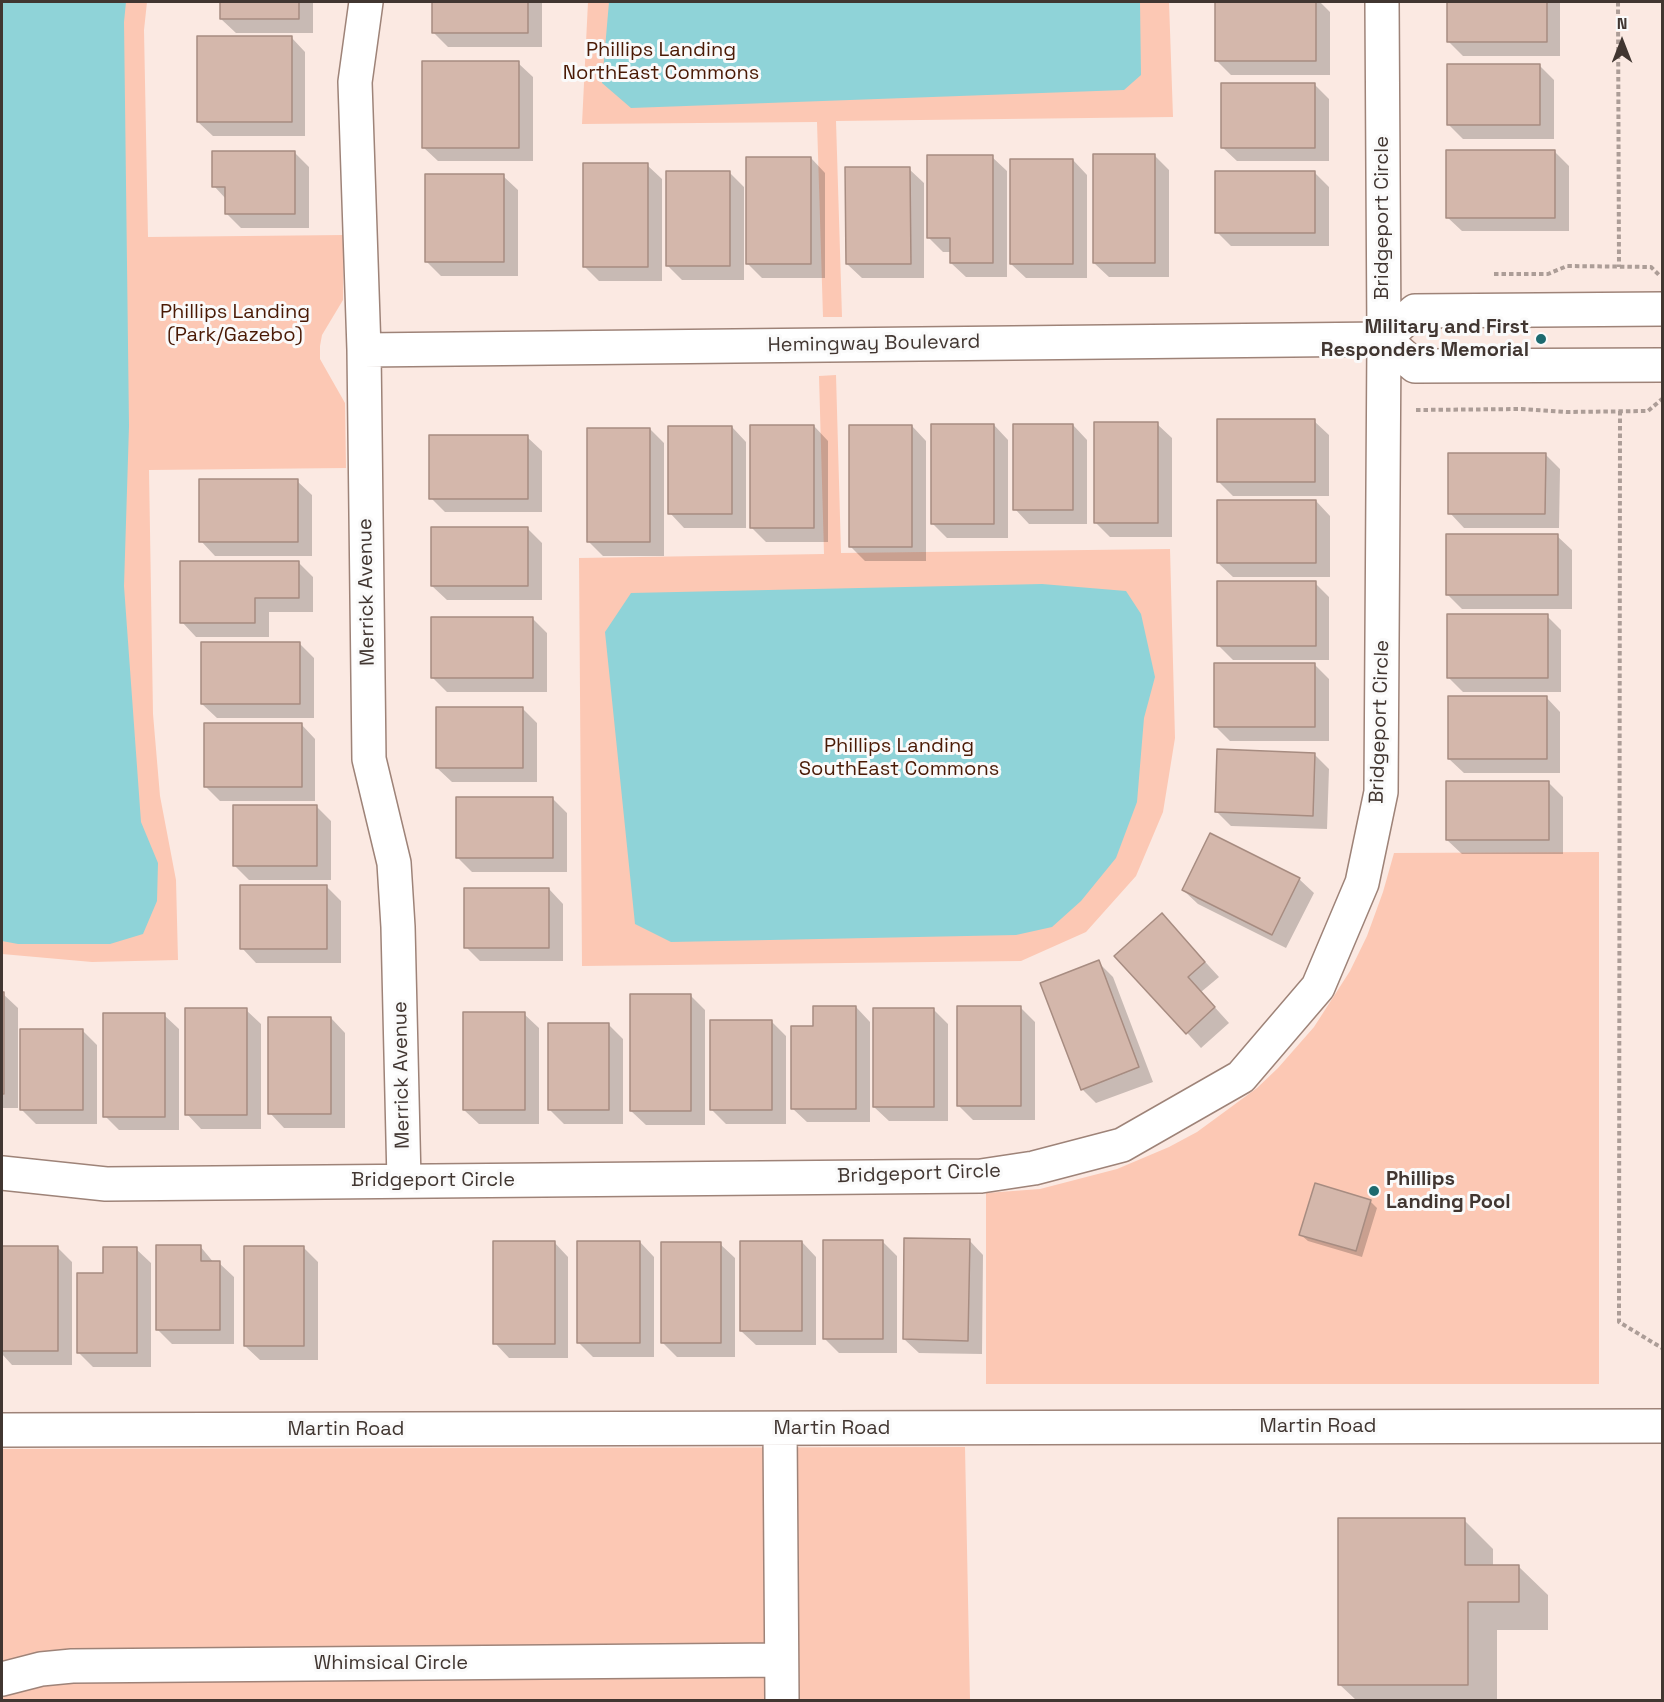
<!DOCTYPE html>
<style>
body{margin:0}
#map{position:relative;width:1664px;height:1702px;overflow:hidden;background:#fbe9e2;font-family:"Space Grotesk",sans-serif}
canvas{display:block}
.frame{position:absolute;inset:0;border:3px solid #413631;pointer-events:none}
.north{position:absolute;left:1592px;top:12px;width:60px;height:60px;-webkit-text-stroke:4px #fafafa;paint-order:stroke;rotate:0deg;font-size:16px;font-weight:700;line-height:24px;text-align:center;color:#413631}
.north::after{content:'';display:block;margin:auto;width:21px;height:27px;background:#413631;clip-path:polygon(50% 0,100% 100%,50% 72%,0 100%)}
</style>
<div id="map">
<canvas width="1664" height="1702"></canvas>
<div class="frame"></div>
<div class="north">N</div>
</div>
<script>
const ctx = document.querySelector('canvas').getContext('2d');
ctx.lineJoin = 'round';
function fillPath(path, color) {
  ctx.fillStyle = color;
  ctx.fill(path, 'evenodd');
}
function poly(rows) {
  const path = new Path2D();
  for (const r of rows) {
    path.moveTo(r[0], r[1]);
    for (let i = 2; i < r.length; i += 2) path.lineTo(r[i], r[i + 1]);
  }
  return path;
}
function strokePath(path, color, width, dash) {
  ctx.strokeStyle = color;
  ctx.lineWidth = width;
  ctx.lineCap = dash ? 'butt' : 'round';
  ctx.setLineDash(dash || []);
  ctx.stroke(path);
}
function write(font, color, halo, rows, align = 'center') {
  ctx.font = font + ' "Space Grotesk",sans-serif';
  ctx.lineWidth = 6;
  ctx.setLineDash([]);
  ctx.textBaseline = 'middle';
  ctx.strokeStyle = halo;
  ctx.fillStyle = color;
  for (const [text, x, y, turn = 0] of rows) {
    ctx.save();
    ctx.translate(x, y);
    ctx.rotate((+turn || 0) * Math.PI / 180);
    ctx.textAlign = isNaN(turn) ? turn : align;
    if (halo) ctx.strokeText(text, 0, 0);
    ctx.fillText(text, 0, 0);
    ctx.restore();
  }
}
const green = poly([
 [2,2,147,2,144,30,148,237,344,235,343,300,322,335,320,346,320,359,345,403,346,468,149,470,153,714,160,796,176,880,178,960,92,962,2,954],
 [588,2,1169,2,1173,117,836,121,842,317,823,317,817,122,582,124],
 [836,375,841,553,1170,549,1175,738,1163,812,1136,876,1086,932,1021,961,582,966,579,558,824,554,819,376],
 [1599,852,1599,1384,986,1384,986,1193,1040,1189,1117,1169,1169,1147,1197,1132,1257,1088,1278,1068,1314,1027,1350,971,1367,936,1383,892,1394,853],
 [965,1447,970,1700,2,1700,2,1449]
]);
const water = poly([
 [2,2,126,2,124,22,129,426,124,586,141,822,158,863,157,901,143,934,110,944,18,944,2,941],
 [609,2,1140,2,1141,75,1124,90,631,108,602,83],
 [1042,584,1126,591,1141,614,1155,677,1144,718,1137,802,1116,858,1081,901,1052,927,1016,935,671,942,635,924,605,632,631,593]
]);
const shadow = poly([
 [221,2,313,2,313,33,236,33,221,19],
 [434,2,542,2,542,47,448,47,434,33],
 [1217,2,1320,2,1330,12,1330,75,1231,75,1217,61],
 [1448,2,1560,2,1560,56,1463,56,1448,41],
 [291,37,305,52,305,136,213,136,198,122],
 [518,63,533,77,533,161,438,161,423,147],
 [1539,65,1554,80,1554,139,1463,139,1448,124],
 [1314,84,1329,99,1329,161,1237,161,1222,147],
 [1555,152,1569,166,1569,231,1462,231,1447,217],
 [295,153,309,167,309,228,241,228,226,213,226,199,214,186],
 [1155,156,1169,170,1169,277,1109,277,1094,263],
 [992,157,1007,171,1007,277,966,277,951,263,951,252,943,252,928,237],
 [811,158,825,173,825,278,762,278,748,264],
 [1073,160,1087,175,1087,278,1026,278,1011,264],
 [647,165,662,179,662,281,599,281,584,266],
 [909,169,924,183,924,278,862,278,847,264],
 [729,172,744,187,744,280,682,280,667,265],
 [1314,172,1329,187,1329,246,1231,246,1217,232],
 [503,176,518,190,518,276,441,276,427,262],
 [1314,421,1329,435,1329,496,1233,496,1218,481],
 [1157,424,1172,438,1172,537,1110,537,1095,522],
 [994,425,1008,440,1008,538,947,538,932,523],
 [1073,425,1087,440,1087,524,1029,524,1015,509],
 [814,426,828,441,828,542,766,542,751,527],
 [912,426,926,441,926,561,865,561,850,546],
 [732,427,746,442,746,528,684,528,670,513],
 [650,429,664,443,664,556,603,556,588,541],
 [527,437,542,451,542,512,445,512,431,498],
 [1545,454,1560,469,1559,528,1464,528,1450,513],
 [297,481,312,495,312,556,215,556,201,541],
 [1316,501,1330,516,1330,577,1233,577,1218,563],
 [527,528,542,543,542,600,447,600,432,586],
 [1557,536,1572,550,1572,609,1462,609,1447,594],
 [299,563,313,577,313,612,269,612,269,637,196,637,182,622],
 [1315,583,1329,597,1329,660,1233,660,1218,645],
 [1547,616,1561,630,1561,692,1463,692,1448,677],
 [533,619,547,633,547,692,447,692,432,677],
 [300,644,314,658,314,718,217,718,202,704],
 [1314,664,1329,679,1329,741,1230,741,1216,727],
 [1546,697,1560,712,1560,773,1464,773,1449,759],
 [522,708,537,723,537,782,452,782,437,768],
 [301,724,315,739,315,801,220,801,206,787],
 [1314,754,1329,769,1327,829,1231,826,1216,811],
 [1548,782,1563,797,1563,854,1462,854,1447,840],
 [553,799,567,813,567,872,472,872,458,858],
 [316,806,331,821,331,880,249,880,234,865],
 [1299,879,1314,893,1286,948,1198,904,1183,890],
 [327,887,341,901,341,963,256,963,242,948],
 [549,889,563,904,563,961,480,961,466,947],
 [1176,930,1219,977,1201,992,1229,1023,1201,1048,1117,956],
 [1098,962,1113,977,1153,1082,1096,1103,1082,1089],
 [2,993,18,1008,18,1108,2,1108],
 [691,996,705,1010,705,1125,646,1125,631,1111],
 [856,1007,870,1022,870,1122,807,1122,792,1108,814,1028],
 [1020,1007,1035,1022,1035,1120,973,1120,959,1106],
 [246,1010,261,1024,261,1129,201,1129,187,1114],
 [934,1010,948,1024,948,1121,889,1121,874,1107],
 [524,1014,539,1028,539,1124,479,1124,464,1110],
 [164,1015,179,1029,179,1130,119,1130,105,1116],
 [331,1018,345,1033,345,1128,284,1128,270,1113],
 [771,1021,786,1036,786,1124,726,1124,712,1110],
 [609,1025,623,1039,623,1124,564,1124,550,1110],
 [82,1030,97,1045,97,1124,36,1124,22,1110],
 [1370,1201,1377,1208,1362,1257,1308,1241,1301,1235],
 [969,1240,983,1255,982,1354,919,1353,904,1339],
 [882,1241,897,1256,897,1353,839,1353,824,1338],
 [554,1242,568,1257,568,1358,509,1358,495,1343],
 [640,1242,654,1257,654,1357,593,1357,578,1342],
 [802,1242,816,1257,816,1345,756,1345,741,1331],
 [720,1244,735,1258,735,1357,677,1357,662,1342],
 [200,1246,214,1263,219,1263,234,1277,234,1344,172,1344,157,1329],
 [2,1247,57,1247,72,1262,72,1365,12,1365,2,1354],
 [303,1247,318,1262,318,1360,260,1360,245,1346],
 [136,1249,151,1263,151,1367,93,1367,78,1352,105,1274],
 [1464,1520,1493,1549,1493,1567,1519,1567,1548,1595,1548,1630,1497,1630,1497,1700,1356,1700,1339,1684]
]);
const building = poly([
 [220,2,299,2,299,19,220,19,220,2],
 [432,2,528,2,528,33,432,33,432,2],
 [1215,2,1316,2,1316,61,1215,61,1215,2],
 [1447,2,1547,2,1547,42,1447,42,1447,2],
 [197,36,292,36,292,122,197,122,197,36],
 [422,61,519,61,519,148,422,148,422,61],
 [1447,64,1540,64,1540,125,1447,125,1447,64],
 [1221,83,1315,83,1315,148,1221,148,1221,83],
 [1446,150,1555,150,1555,218,1446,218,1446,150],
 [212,151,295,151,295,214,225,214,225,187,212,187,212,151],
 [1093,154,1155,154,1155,263,1093,263,1093,154],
 [927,155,993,155,993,263,950,263,950,238,927,238,927,155],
 [746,157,811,157,811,264,746,264,746,157],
 [1010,159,1073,159,1073,264,1010,264,1010,159],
 [583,163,648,163,648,267,583,267,583,163],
 [845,167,910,167,911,264,846,264,845,167],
 [666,171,730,171,730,266,666,266,666,171],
 [1215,171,1315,171,1315,233,1215,233,1215,171],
 [425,174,504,174,504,262,425,262,425,174],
 [1217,419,1315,419,1315,482,1217,482,1217,419],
 [1094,422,1158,422,1158,523,1094,523,1094,422],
 [931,424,994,424,994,524,931,524,931,424],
 [1013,424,1073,424,1073,510,1013,510,1013,424],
 [750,425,814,425,814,528,750,528,750,425],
 [849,425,912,425,912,547,849,547,849,425],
 [668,426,732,426,732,514,668,514,668,426],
 [587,428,650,428,650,542,587,542,587,428],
 [429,435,528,435,528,499,429,499,429,435],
 [1448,453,1546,453,1545,514,1448,514,1448,453],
 [199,479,298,479,298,542,199,542,199,479],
 [1217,500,1316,500,1316,563,1217,563,1217,500],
 [431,527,528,527,528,586,431,586,431,527],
 [1446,534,1558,534,1558,595,1446,595,1446,534],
 [180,561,299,561,299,598,255,598,255,623,180,623,180,561],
 [1217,581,1316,581,1316,646,1217,646,1217,581],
 [1447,614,1548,614,1548,678,1447,678,1447,614],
 [431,617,533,617,533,678,431,678,431,617],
 [201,642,300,642,300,704,201,704,201,642],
 [1214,663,1315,663,1315,727,1214,727,1214,663],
 [1448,696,1547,696,1547,759,1448,759,1448,696],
 [436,707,523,707,523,768,436,768,436,707],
 [204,723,302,723,302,787,204,787,204,723],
 [1217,749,1315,753,1313,816,1215,812,1217,749],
 [1446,781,1549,781,1549,840,1446,840,1446,781],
 [456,797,553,797,553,858,456,858,456,797],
 [233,805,317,805,317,866,233,866,233,805],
 [1210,833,1300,878,1272,935,1182,890,1210,833],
 [240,885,327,885,327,949,240,949,240,885],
 [464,888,549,888,549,948,464,948,464,888],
 [1162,913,1205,962,1188,977,1215,1007,1186,1034,1114,956,1162,913],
 [1099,960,1139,1067,1081,1090,1040,983,1099,960],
 [2,992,4,992,4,1094,2,1094,2,992],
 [630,994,691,994,691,1111,630,1111,630,994],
 [813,1006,856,1006,856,1109,791,1109,791,1026,813,1026,813,1006],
 [957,1006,1021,1006,1021,1106,957,1106,957,1006],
 [185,1008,247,1008,247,1115,185,1115,185,1008],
 [873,1008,934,1008,934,1107,873,1107,873,1008],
 [463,1012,525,1012,525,1110,463,1110,463,1012],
 [103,1013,165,1013,165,1117,103,1117,103,1013],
 [268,1017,331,1017,331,1114,268,1114,268,1017],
 [710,1020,772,1020,772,1110,710,1110,710,1020],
 [548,1023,609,1023,609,1110,548,1110,548,1023],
 [20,1029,83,1029,83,1110,20,1110,20,1029],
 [1315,1183,1371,1200,1356,1251,1299,1235,1315,1183],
 [904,1238,970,1239,968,1341,903,1339,904,1238],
 [823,1240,883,1240,883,1339,823,1339,823,1240],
 [493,1241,555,1241,555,1344,493,1344,493,1241],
 [577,1241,640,1241,640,1343,577,1343,577,1241],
 [740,1241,802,1241,802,1331,740,1331,740,1241],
 [661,1242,721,1242,721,1343,661,1343,661,1242],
 [156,1245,201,1245,201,1261,220,1261,220,1330,156,1330,156,1245],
 [2,1246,58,1246,58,1351,2,1351,2,1246],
 [244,1246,304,1246,304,1346,244,1346,244,1246],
 [103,1247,137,1247,137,1353,77,1353,77,1273,103,1273,103,1247],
 [1338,1518,1465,1518,1465,1565,1519,1565,1519,1602,1468,1602,1468,1685,1338,1685,1338,1518]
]);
const path = poly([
 [1618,2,1619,267],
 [1494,274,1548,274,1567,266,1651,267,1659,275],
 [1416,410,1521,409,1567,412,1648,411,1662,399],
 [1620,411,1619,1322,1662,1348]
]);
const minor = poly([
 [366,2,355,82,364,350,369,759,394,863,398,927,404,1181],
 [1384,339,1415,311,1662,309],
 [364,350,1384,339,1415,366,1662,365],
 [2,1173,106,1184,981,1176,1034,1168,1122,1145,1241,1077,1318,987,1362,883,1381,792,1384,339,1382,2],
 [780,1429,782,1700],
 [2,1430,1662,1426],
 [2,1679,41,1669,72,1666,781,1660]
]);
const markers = [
 [1541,339,6,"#1d6a6f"],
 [1374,1191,6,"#1d6a6f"]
];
const parkNames = [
 ["Phillips Landing",661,51],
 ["NorthEast Commons",661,74],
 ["Phillips Landing",235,313],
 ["(Park/Gazebo)",235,336],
 ["Phillips Landing",899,747],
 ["SouthEast Commons",899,770]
];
const streetNames = [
 ["Bridgeport Circle",1383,218,-90],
 ["Hemingway Boulevard",874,344,-1],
 ["Merrick Avenue",367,592,-91],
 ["Bridgeport Circle",1380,722,-88],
 ["Merrick Avenue",402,1075,-91],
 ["Bridgeport Circle",919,1174,-2],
 ["Bridgeport Circle",433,1181],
 ["Martin Road",1318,1427],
 ["Martin Road",832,1429],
 ["Martin Road",346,1430],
 ["Whimsical Circle",391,1664]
];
const poiNames = [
 ["Military and First",1529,328],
 ["Responders Memorial",1529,351],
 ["Phillips",1386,1180,"left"],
 ["Landing Pool",1386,1203,"left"]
];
fillPath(green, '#fcc8b4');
fillPath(water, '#8fd3d8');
fillPath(shadow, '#0003');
fillPath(building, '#d4b7ab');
strokePath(building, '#a78c81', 1.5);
strokePath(minor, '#9e8378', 36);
strokePath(path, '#ac9d97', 4, [4.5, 3]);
strokePath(minor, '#fff', 33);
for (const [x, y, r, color] of markers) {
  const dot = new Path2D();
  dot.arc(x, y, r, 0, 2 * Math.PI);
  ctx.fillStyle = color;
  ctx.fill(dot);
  strokePath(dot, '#fafafa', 2);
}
write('20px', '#4a1a05', '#fafafa', parkNames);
write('20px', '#413631', '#fafafa', streetNames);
write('bold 20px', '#413631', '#fafafa', poiNames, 'right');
</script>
